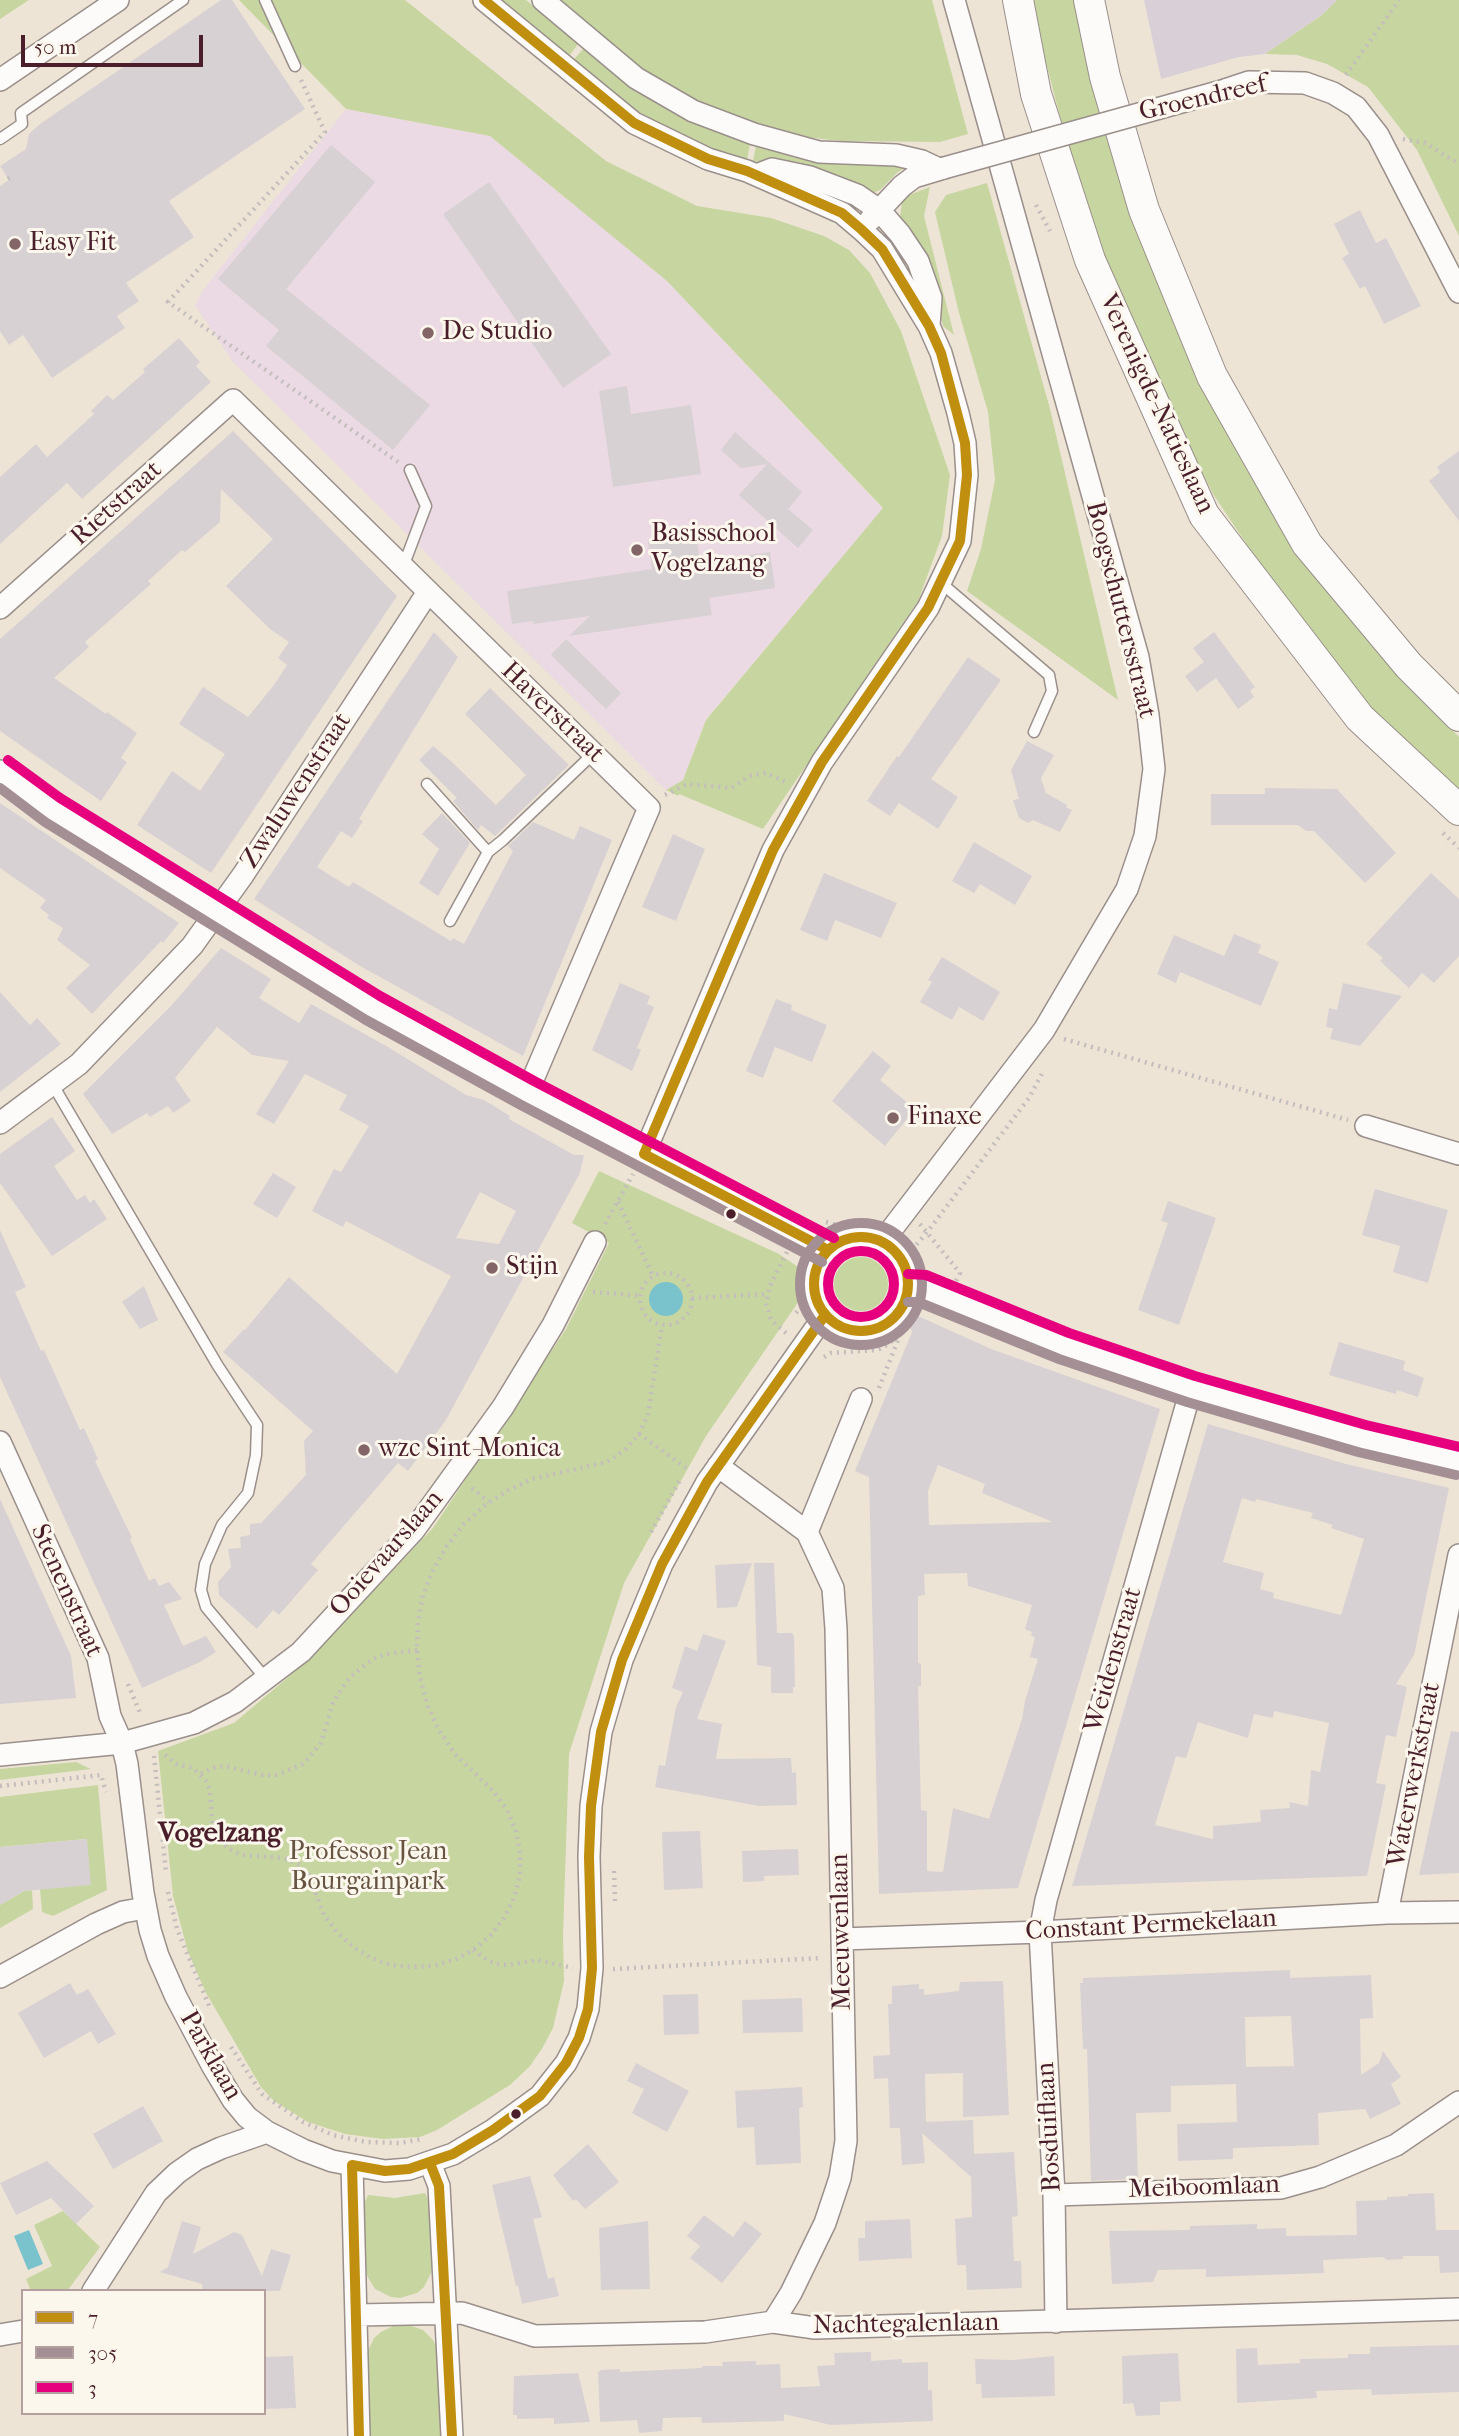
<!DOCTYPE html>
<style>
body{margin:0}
#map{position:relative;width:1459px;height:2436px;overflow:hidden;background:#ede4d6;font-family:"IM FELL French Canon",serif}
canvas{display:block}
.legend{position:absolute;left:21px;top:2289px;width:245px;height:126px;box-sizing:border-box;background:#fbf7ec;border:2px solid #b4a19f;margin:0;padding:9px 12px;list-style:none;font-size:21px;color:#4a1f2b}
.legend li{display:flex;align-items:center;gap:14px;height:35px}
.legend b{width:35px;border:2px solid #b4a19f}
.scale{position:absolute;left:21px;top:35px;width:182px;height:32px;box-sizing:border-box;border:4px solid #4a1f2b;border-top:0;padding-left:9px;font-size:21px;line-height:24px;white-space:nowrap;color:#4a1f2b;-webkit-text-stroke:5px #fbf7ec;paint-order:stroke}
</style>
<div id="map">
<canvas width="1459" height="2436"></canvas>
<ul class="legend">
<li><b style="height:9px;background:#c08f0f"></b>7</li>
<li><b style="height:9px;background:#a48f95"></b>305</li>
<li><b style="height:9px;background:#e6007e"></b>3</li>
</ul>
<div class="scale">50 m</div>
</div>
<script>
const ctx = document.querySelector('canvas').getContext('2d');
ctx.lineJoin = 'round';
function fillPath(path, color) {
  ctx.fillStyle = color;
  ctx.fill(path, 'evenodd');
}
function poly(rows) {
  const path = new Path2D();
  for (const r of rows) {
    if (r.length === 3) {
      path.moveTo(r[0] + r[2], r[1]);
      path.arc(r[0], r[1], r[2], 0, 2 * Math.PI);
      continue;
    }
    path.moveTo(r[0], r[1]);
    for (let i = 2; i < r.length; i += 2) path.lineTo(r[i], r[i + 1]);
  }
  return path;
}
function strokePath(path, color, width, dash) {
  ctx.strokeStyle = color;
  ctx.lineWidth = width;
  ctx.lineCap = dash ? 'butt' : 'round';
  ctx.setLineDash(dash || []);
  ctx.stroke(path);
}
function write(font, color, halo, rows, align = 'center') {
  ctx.font = font + ' "IM FELL French Canon",serif';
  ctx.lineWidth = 6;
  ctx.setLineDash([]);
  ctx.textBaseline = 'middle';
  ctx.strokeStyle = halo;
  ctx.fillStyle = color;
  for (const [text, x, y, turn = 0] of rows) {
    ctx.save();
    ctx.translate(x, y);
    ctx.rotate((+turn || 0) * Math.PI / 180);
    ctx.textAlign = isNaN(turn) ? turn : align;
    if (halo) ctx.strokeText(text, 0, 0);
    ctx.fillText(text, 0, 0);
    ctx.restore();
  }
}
const built = poly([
 [346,109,490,136,667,281,883,509,706,719,683,780,666,790,233,362,195,305,203,290]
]);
const industrial = poly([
 [1144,0,1337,0,1322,15,1265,54,1239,57,1161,79]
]);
const green = poly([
 [0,0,29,0,0,19],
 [239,0,405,0,606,161,697,206,771,218,824,236,849,250,870,273,901,331,950,475,942,536,918,601,763,829,679,794,678,796,666,790,683,780,706,720,883,508,667,281,490,136,346,109],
 [496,0,526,0,578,44,567,59],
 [558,0,932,0,968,134,940,142,841,141,795,136,744,120,694,100,639,68],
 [1030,0,1078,0,1140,232,1387,661,1459,737,1459,793,1367,707,1298,621,1213,494,1132,333,1092,226,1058,109],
 [1337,0,1459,0,1459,236,1417,150,1368,87,1327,64,1297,55,1265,54,1322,15],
 [583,49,639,92,677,113,750,144,747,160,713,149,672,132,620,101,571,63],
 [756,146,796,158,912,165,898,172,880,190,873,193,866,192,806,169,753,161],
 [987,183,1050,409,1118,700,967,591,981,549,995,480,988,412,959,313,935,212,946,195],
 [930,187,924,216,954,335,943,326,934,283,900,218,902,202,909,195],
 [599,1171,779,1254,798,1267,799,1301,706,1436,624,1583,569,1754,563,1936,564,1981,553,2028,543,2047,530,2066,510,2085,437,2130,420,2137,383,2139,345,2134,308,2122,274,2101,261,2087,206,1993,188,1952,173,1896,158,1751,234,1723,306,1662,433,1528,566,1329,609,1243,572,1223],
 [861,1284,27],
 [76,1762,91,1769,0,1780,0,1769],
 [98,1785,107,1890,53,1916,42,1912,40,1889,86,1839,0,1847,0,1797],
 [32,1890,33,1909,0,1928,0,1905,24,1891],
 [425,2193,430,2203,432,2271,424,2287,417,2293,400,2298,391,2297,375,2289,366,2274,363,2206,368,2195,395,2198],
 [63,2211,100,2247,67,2291,31,2291,26,2279,52,2266,34,2225],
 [406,2324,423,2330,433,2340,438,2350,442,2436,369,2436,367,2353,374,2338,381,2332,395,2325]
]);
const water = poly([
 [666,1299,17],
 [29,2230,43,2264,28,2270,14,2236]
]);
const building = poly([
 [221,0,232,0,305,109,169,201,194,237,126,283,139,301,117,316,125,328,52,378,23,335,9,345,0,331,0,186,9,180,0,166,26,149,29,134,40,124],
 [331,145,375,182,286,289,430,405,393,450,266,346,279,330,218,279],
 [489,182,611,354,563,388,443,214],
 [1360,210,1376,243,1386,238,1421,306,1384,324,1365,286,1360,289,1342,258,1349,254,1334,224],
 [179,338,200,362,196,366,211,382,82,499,67,483,0,544,0,477,36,444,47,457,94,414,91,411,107,395,113,400,145,372,143,369],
 [627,386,631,414,691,405,701,474,613,487,599,391],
 [233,431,397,596,211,873,137,825,172,771,200,791,225,754,179,724,203,687,248,717,274,685,287,665,278,658,289,642,270,629,226,586,273,539,221,489,220,522,185,552,182,550,148,581,151,584,85,642,89,647,54,678,106,714,107,712,137,733,121,758,127,762,101,801,0,731,0,639],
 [735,432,802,492,788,509,813,530,798,548,739,495,767,464,741,468,721,450],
 [1459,451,1459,521,1429,481,1440,472,1437,467],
 [696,534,700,562,770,552,775,588,709,598,712,615,569,636,590,616,533,624,533,621,512,624,507,591,652,569,648,541],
 [434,632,458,657,359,819,363,821,352,838,341,831,317,867,349,887,353,882,451,941,453,938,464,944,513,851,508,846,533,822,574,840,580,826,612,840,523,1056,360,966,254,899],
 [1214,632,1255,687,1250,691,1254,697,1238,709,1216,678,1197,692,1185,676,1204,662,1193,648],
 [566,639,621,693,606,709,551,655],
 [968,657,1001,680,931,779,958,797,938,829,899,803,890,816,867,801,897,756,899,757],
 [490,688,569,765,495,836,481,825,478,830,453,801,457,798,419,760,433,746,453,763,496,805,526,775,465,714],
 [1027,741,1054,755,1041,778,1046,793,1067,805,1066,807,1072,810,1060,832,1033,820,1028,823,1019,818,1013,800,1019,799,1011,770],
 [1265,788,1337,789,1396,853,1365,883,1314,831,1306,831,1298,825,1211,825,1211,794,1265,794],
 [0,803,179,923,163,943,161,941,92,1014,66,988,90,965,57,940,63,928,47,918,49,915,40,908,46,900,0,868],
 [442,813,470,843,438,896,419,883,439,849,422,834],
 [673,834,705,849,676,921,642,907],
 [974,842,1032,876,1015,905,980,884,974,893,952,881],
 [824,873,897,903,881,938,835,920,827,941,800,930],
 [1431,873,1459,899,1459,956,1434,983,1422,973,1409,988,1380,961,1383,958,1366,944],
 [1234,934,1261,945,1258,953,1279,962,1261,1006,1180,972,1176,983,1157,974,1174,935,1224,956],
 [221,948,271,979,259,998,299,1023,311,1004,388,1047,466,1095,484,1100,510,1116,509,1119,574,1155,584,1155,580,1173,446,1420,408,1471,398,1463,311,1564,318,1570,279,1615,273,1610,257,1629,219,1595,218,1582,231,1567,228,1549,241,1548,240,1537,250,1535,250,1524,261,1523,306,1475,304,1441,313,1431,223,1352,244,1329,245,1330,289,1277,397,1374,451,1276,346,1221,343,1227,312,1211,334,1169,341,1172,369,1126,339,1110,347,1095,305,1074,274,1124,256,1114,289,1061,252,1055,217,1027,175,1078,191,1101,173,1113,168,1106,150,1117,147,1113,112,1134,83,1094,171,1006],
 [480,1192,516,1211,499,1244,456,1238],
 [942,957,1000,992,983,1021,959,1007,952,1020,920,1002,932,982,928,980],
 [620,983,650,996,647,1004,654,1007,637,1048,641,1050,632,1071,592,1050],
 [1343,983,1402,996,1360,1046,1330,1039,1333,1028,1326,1027,1329,1008,1337,1010],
 [0,992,30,1025,37,1018,61,1044,0,1092],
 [776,999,792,1005,791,1010,827,1025,812,1062,775,1047,763,1078,746,1071],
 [873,1051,891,1066,880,1080,915,1109,885,1146,832,1101],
 [52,1117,75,1151,54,1166,77,1200,85,1195,90,1203,94,1199,107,1219,52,1256,0,1183,0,1154],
 [273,1173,296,1187,277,1218,253,1204],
 [1375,1189,1448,1210,1428,1283,1393,1272,1400,1246,1362,1235],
 [1168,1201,1216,1218,1179,1325,1138,1310,1168,1223,1161,1221],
 [0,1230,26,1287,15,1292,41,1351,44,1350,80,1430,84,1428,98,1459,95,1461,132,1538,130,1539,149,1581,155,1578,159,1586,169,1582,182,1599,164,1605,183,1646,206,1636,216,1652,200,1662,142,1688,0,1377],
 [144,1286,158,1320,140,1329,122,1302],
 [916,1315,991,1349,1160,1409,1018,1888,879,1894,869,1477,855,1471,912,1332,910,1328],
 [938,1465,985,1484,982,1493,1053,1522,929,1525,928,1491],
 [967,1573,968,1586,1032,1605,1025,1629,1032,1632,1031,1636,1035,1637,1030,1657,1038,1659,1025,1701,1022,1719,989,1819,953,1808,943,1872,927,1871,927,1811,921,1810,918,1686,921,1686,921,1664,918,1663,918,1596,925,1595,924,1574],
 [1339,1342,1405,1361,1403,1370,1424,1378,1418,1397,1397,1390,1396,1394,1329,1375],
 [1208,1424,1346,1464,1449,1488,1414,1655,1396,1684,1407,1687,1396,1737,1386,1735,1376,1783,1386,1785,1367,1876,1072,1886],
 [1242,1498,1255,1502,1256,1499,1313,1513,1311,1518,1333,1525,1331,1528,1364,1539,1341,1615,1273,1598,1274,1593,1260,1589,1264,1573,1223,1562],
 [1274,1711,1329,1723,1320,1772,1311,1770,1308,1806,1289,1802,1290,1808,1260,1810,1261,1822,1213,1826,1213,1839,1155,1825,1176,1756,1186,1758,1198,1722,1248,1738,1254,1714,1273,1718],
 [0,1499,71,1656,76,1698,0,1704],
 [752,1563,737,1607,717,1608,715,1565],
 [754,1563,774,1563,777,1633,792,1633,794,1636,795,1687,793,1687,793,1693,771,1693,771,1667,757,1665],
 [703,1634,726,1641,697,1719,722,1724,716,1759,791,1758,792,1773,796,1772,797,1805,759,1806,655,1787,659,1765,665,1766,676,1707,683,1692,672,1688,685,1646,697,1651],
 [1451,1731,1459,1732,1459,1873,1419,1875],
 [700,1831,703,1888,664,1890,662,1832],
 [87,1839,91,1885,24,1891,0,1905,0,1847],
 [798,1849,799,1875,764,1876,764,1881,743,1882,742,1851],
 [1290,1970,1290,1978,1371,1975,1373,2018,1360,2019,1361,2075,1379,2063,1383,2051,1401,2077,1391,2084,1401,2104,1370,2119,1365,2109,1318,2113,1319,2145,1233,2148,1233,2159,1178,2161,1177,2124,1237,2122,1236,2084,1171,2086,1171,2112,1136,2113,1138,2179,1091,2181,1087,2049,1083,2049,1080,1983,1083,1983,1083,1978],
 [1291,2016,1294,2066,1246,2067,1245,2017],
 [1003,1981,1009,2115,963,2117,963,2073,925,2074,926,2122,973,2120,974,2154,1014,2152,1018,2216,1012,2217,1014,2261,1021,2261,1022,2288,967,2290,966,2265,957,2265,955,2219,972,2217,971,2177,922,2133,925,2163,902,2165,900,2128,890,2128,888,2078,874,2079,873,2056,890,2055,888,2004,892,2004,892,1986,919,1984,919,1989,924,1989,924,1995,959,1991,960,1982],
 [70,1983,77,1995,88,1989,116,2034,98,2044,91,2031,44,2058,18,2013],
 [698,1994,699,2034,664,2035,663,1995],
 [802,1998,803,2032,743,2033,742,2000],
 [636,2063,689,2091,667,2132,632,2113,644,2089,627,2081],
 [802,2087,803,2107,799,2108,801,2163,756,2165,754,2127,737,2128,735,2091],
 [143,2106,163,2141,113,2169,93,2134],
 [588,2144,619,2182,585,2209,576,2199,573,2201,553,2175],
 [47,2161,94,2206,76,2224,51,2198,16,2215,0,2183],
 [530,2176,542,2217,533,2219,548,2279,554,2277,559,2296,522,2304,518,2286,516,2286,492,2185],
 [1434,2193,1436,2230,1459,2230,1459,2272,1440,2273,1439,2256,1403,2256,1403,2259,1387,2260,1383,2257,1323,2260,1324,2273,1206,2277,1206,2269,1158,2270,1153,2282,1112,2284,1109,2231,1190,2230,1190,2226,1257,2224,1257,2229,1286,2228,1286,2236,1357,2235,1356,2201,1387,2200,1387,2197,1408,2196,1408,2194],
 [704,2215,733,2237,745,2221,762,2234,722,2283,690,2258,700,2246,687,2236],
 [910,2219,912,2258,859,2261,858,2238,865,2238,865,2221],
 [182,2221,201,2227,193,2254,234,2232,242,2235,262,2276,271,2249,291,2255,280,2291,203,2291,202,2284,160,2272,168,2267],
 [648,2221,650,2289,601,2290,599,2228],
 [1459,2345,1459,2392,1372,2395,1371,2389,1316,2391,1317,2398,1237,2403,1236,2349,1257,2348,1258,2365,1300,2363,1300,2359,1348,2358,1348,2354,1370,2354,1370,2347],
 [871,2352,871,2361,902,2359,902,2363,928,2362,928,2390,932,2390,933,2421,831,2425,784,2414,784,2421,702,2423,701,2417,663,2418,662,2431,639,2433,637,2420,600,2422,598,2372,601,2370,620,2369,620,2372,702,2368,702,2366,723,2366,722,2362,756,2361,756,2365,780,2364,781,2388,820,2386,817,2366,835,2365,834,2353],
 [1178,2353,1181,2401,1160,2402,1160,2415,1136,2416,1133,2403,1123,2404,1122,2356],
 [293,2356,296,2408,264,2409,264,2357],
 [1054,2356,1055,2396,982,2398,981,2384,976,2384,975,2359,1013,2360],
 [578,2373,590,2422,554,2424,554,2418,517,2419,517,2415,513,2415,514,2376]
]);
const path = poly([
 [1346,75,1399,0],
 [301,80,325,132,168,302,398,462],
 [1403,139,1425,143,1459,164],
 [8,179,12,176],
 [1036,205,1050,231],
 [665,795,687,784,731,788,750,776,766,773,786,782],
 [1443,833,1459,848],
 [1064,1039,1348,1120],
 [618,1202,653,1276],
 [826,1222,844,1227,853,1227,868,1221],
 [605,1224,633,1174],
 [920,1224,960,1273,956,1281],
 [911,1251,921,1268],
 [900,1257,911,1251,928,1231,1029,1098,1044,1070],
 [666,1299,26],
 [593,1292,640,1296],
 [692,1298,767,1294],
 [796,1313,808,1298],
 [786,1333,771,1320,766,1303,770,1286,787,1252],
 [824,1357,831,1353,877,1350,891,1343,900,1310],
 [879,1388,908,1315,918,1311],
 [639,1434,689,1470],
 [472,1488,489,1502],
 [651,1532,681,1478],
 [128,1684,141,1715],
 [165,1755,176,1764,193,1768,207,1782,210,1792,213,1828,220,1840,229,1849,241,1855,284,1858,298,1864,309,1875,324,1915,337,1932,353,1947,371,1958,391,1965,412,1967,433,1966,454,1960,473,1950,490,1936,504,1918,514,1898,520,1876,520,1853,516,1831,507,1810,494,1792,454,1753,439,1730,427,1704,420,1677,417,1650,418,1622,423,1595,433,1570,447,1546,464,1524,484,1506,507,1491,532,1479,607,1462,625,1450,639,1434,648,1414,662,1325],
 [154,1756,166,1873],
 [201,1774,212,1768,225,1766,263,1775,277,1775,303,1764,321,1743,333,1702,350,1677,373,1659,387,1654,417,1650],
 [0,1786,101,1775,106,1792],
 [614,1871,615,1901],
 [168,1892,177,1929,210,2008],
 [473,1950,489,1961,498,1964,508,1965,537,1960,573,1968],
 [613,1969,821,1958],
 [231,2047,262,2094,303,2122,333,2135,366,2142,400,2143,422,2139]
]);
const lane = poly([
 [265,0,295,66],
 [0,139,22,124,21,113,183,0],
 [403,567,426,506,410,470],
 [940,582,1049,675,1052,691,1034,732],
 [427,784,488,852],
 [450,921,488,852,503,840,593,754],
 [53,1085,218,1366,257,1425,256,1455,248,1493,222,1525,205,1564,201,1590,206,1607,266,1679]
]);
const street = poly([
 [484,0,634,123,708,159,747,171,842,213,862,230,882,249,929,326,941,353,958,413,965,443,967,475,960,541,928,608,822,762,773,850,644,1154],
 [543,0,636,78,693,111,754,134,819,152,896,155,922,161,939,169],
 [0,80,118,0],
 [1225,90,1249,82,1305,83,1333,93,1356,107,1378,135,1459,292],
 [759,174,772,169,810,177,857,195,879,210,900,234,918,261,931,298,929,326],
 [870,220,902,186,914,177,944,168],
 [0,608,233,400,649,808,527,1093],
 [0,771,52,810,373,1008,527,1093,828,1250],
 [0,1123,79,1064,192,946,243,875,428,592],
 [1366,1126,1459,1154],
 [861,1284,47],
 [882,1242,1044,1030,1127,889,1145,836,1154,769,1148,715,1138,657,954,0],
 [908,1288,921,1288,1064,1346,1191,1389,1362,1439,1459,1461],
 [0,1442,98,1658,110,1716,122,1743,127,1764,143,1893,150,1930,158,1956,176,1997,212,2065,233,2100,247,2117,267,2132,303,2150,332,2161,385,2171,409,2169,453,2154,493,2130,540,2096,566,2063,579,2038,588,2009,592,1968,589,1857,591,1806,601,1732,622,1660,662,1564,707,1482,825,1315],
 [718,1466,807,1532,833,1588,836,1629,846,2141,840,2178,825,2223,791,2293,773,2322],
 [807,1532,861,1399],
 [0,1755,122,1743,194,1723,235,1702,301,1652,414,1530,503,1407,553,1325,595,1242],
 [1387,1913,1459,1555],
 [842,1939,1040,1932,1387,1913,1459,1912],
 [0,1977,96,1924,123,1912,145,1908],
 [430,2163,439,2186,452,2436],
 [352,2165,359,2436],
 [1054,2195,1281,2188,1320,2177,1396,2145,1459,2102],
 [93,2291,156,2193,177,2173,197,2159,221,2148,267,2132],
 [357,2315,462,2313,535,2336,705,2332,773,2322,815,2328,1459,2309],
 [1056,2322,1054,2195,1040,1932,1046,1900,1191,1389],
 [0,2335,23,2331]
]);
const secondary = poly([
 [1018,0,1036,94,1090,260,1204,515,1360,718,1459,810],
 [1089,0,1105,77,1144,210,1212,376,1307,544,1409,666,1459,716]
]);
const streetBridge = poly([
 [944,168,1225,90]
]);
const bus1 = poly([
 [484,0,634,123,708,159,747,171,842,213,862,230,882,249,929,326,941,353,965,443,967,475,960,541,928,608,822,762,773,850,644,1154],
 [644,1154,828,1250],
 [861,1284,47],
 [430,2163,439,2186,452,2436],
 [359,2436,352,2165,385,2171,409,2169,453,2154,493,2130,540,2096,566,2063,579,2038,588,2009,592,1968,589,1857,591,1806,601,1732,622,1660,662,1564,707,1482,825,1315]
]);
const bus2 = poly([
 [0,788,45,822,366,1020,521,1105,822,1262],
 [861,1284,61],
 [908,1302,918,1302,1059,1359,1187,1402,1358,1452,1456,1475]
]);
const bus3 = poly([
 [8,760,60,798,380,996,534,1081,834,1238],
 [861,1284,33],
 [908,1274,926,1275,1069,1333,1195,1376,1366,1425,1459,1447]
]);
const markers = [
 [15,244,7,"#836467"],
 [428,333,7,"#836467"],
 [637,550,7,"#836467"],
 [893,1118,7,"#836467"],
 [731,1214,6,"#4a1f2b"],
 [492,1268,7,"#836467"],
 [364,1450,7,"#836467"],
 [516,2114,6,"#4a1f2b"]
];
const streetNames = [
 ["Groendreef",1203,99,-13],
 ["Verenigde-Natieslaan",1156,404,65],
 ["Rietstraat",117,504,-42],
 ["Boogschuttersstraat",1120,610,76],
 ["Haverstraat",552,713,44],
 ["Zwaluwenstraat",297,791,-57],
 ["Ooievaarslaan",387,1554,-49],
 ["Stenenstraat",66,1591,66],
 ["Weidenstraat",1114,1660,-74],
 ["Waterwerkstraat",1415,1775,-79],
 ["Constant Permekelaan",1151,1926,-3],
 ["Meeuwenlaan",842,1932,-91],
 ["Parklaan",210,2056,60],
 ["Bosduiflaan",1050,2127,-93],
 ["Meiboomlaan",1204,2188,-2],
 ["Nachtegalenlaan",906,2325,-1]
];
const poiNames = [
 ["Easy Fit",29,244],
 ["De Studio",442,333],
 ["Basisschool",651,535],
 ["Vogelzang",651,565],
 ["Finaxe",907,1118],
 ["Stijn",506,1268],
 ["wzc Sint-Monica",378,1450]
];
const parkNames = [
 ["Professor Jean",368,1853],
 ["Bourgainpark",368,1883]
];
const neighbourhoodNames = [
 ["Vogelzang",220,1834]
];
fillPath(built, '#ebdae3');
fillPath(industrial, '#d9d0d7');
fillPath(green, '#c7d6a0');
fillPath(water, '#7bc3cc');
fillPath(building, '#d8d1d3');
strokePath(lane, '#9a8f8a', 13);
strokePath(street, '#9a8f8a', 24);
strokePath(secondary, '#9a8f8a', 32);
strokePath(path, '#c3bdbc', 4.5, [2, 5]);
strokePath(lane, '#fcfbf9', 10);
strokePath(street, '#fcfbf9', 21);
strokePath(secondary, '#fcfbf9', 30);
strokePath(streetBridge, '#9a8f8a', 24, []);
strokePath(streetBridge, '#fcfbf9', 21);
strokePath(bus1, '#c08f0f', 10);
strokePath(bus2, '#a48f95', 10);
strokePath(bus3, '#e6007e', 10);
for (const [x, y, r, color] of markers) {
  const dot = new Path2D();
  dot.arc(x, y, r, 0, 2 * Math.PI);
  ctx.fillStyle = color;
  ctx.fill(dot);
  strokePath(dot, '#fbf7ec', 2.5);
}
write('26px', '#4a1f2b', '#fbf7ec', streetNames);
write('26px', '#4a1f2b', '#fbf7ec', poiNames, 'left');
write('26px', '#665341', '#fbf7ec', parkNames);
write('bold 28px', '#4a1f2b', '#fbf7ec', neighbourhoodNames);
</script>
